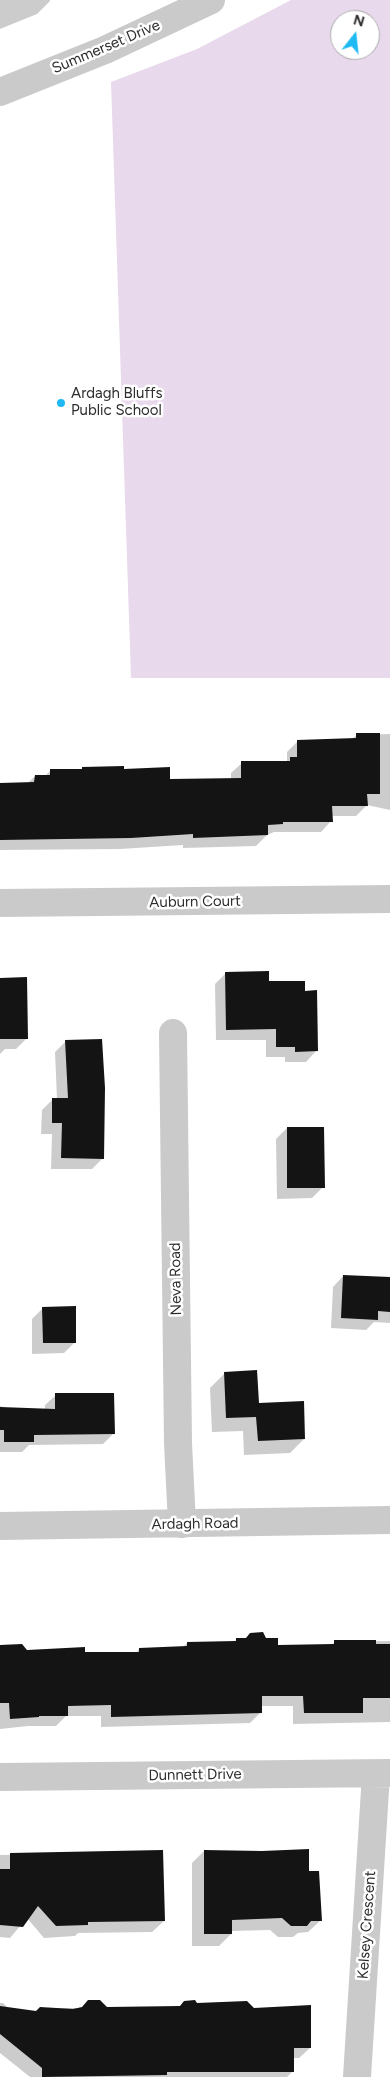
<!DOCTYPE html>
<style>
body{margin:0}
#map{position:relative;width:390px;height:2077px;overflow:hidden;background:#fff;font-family:Figtree,sans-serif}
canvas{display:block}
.north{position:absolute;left:330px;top:10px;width:50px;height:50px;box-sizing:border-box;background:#fff;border:1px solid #ababab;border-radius:50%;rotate:16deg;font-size:14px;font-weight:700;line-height:20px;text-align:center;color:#2d2d2d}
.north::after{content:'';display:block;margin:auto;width:18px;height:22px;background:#1fbaf4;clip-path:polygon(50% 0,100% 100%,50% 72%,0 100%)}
</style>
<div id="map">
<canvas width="390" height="2077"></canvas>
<div class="north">N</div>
</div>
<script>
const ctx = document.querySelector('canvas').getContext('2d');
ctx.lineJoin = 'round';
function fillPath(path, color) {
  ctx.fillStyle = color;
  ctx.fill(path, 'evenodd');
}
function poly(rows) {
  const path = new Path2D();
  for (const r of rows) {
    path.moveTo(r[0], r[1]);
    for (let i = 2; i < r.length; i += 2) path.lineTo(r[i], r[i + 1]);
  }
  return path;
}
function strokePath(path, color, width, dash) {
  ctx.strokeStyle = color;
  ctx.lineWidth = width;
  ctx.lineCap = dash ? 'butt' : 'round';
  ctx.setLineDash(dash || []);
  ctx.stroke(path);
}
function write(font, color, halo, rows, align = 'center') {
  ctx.font = font + ' Figtree,sans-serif';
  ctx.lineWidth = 5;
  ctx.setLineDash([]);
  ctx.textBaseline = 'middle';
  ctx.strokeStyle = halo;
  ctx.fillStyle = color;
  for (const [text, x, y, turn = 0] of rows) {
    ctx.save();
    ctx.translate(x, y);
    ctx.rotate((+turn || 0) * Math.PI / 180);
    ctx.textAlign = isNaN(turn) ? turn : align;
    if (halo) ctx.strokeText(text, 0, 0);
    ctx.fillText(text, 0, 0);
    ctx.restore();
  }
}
const green = poly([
 [291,0,390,0,390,678,131,678,111,82,197,49],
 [340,20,370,20,370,50,340,50]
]);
const shadow = poly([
 [0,0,50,0,50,1,37,14,0,29],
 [390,734,390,810,367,805,356,816,331,816,331,821,321,832,274,832,267,835,256,846,183,848,183,845,120,849,0,850,0,784,27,784,35,776,45,776,51,770,80,770,82,768,123,770,169,781,231,779,231,773,242,763,287,761,287,752,298,741,352,739,357,735],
 [226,973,304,992,316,1051,306,1062,285,1062,285,1057,266,1057,266,1040,216,1040,215,984],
 [0,979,27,1038,16,1049,5,1049,0,1054],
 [66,1041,103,1158,92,1169,51,1169,52,1134,41,1134,42,1110,53,1099,57,1099,55,1052],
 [287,1128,323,1187,312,1198,277,1199,276,1139],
 [343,1276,390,1278,390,1323,374,1322,366,1330,331,1328,333,1287],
 [43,1308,75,1342,64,1353,32,1354,32,1319],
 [225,1373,257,1404,304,1439,290,1453,244,1455,243,1431,212,1432,210,1388],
 [56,1395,114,1433,103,1444,29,1445,22,1452,0,1452,0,1406,9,1409,45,1410,45,1405],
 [237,1639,265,1639,277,1646,330,1646,335,1642,390,1641,390,1722,293,1724,293,1706,261,1706,261,1712,250,1723,101,1727,101,1716,66,1716,56,1726,28,1726,0,1729,0,1652,136,1653,139,1649,183,1647,187,1643,234,1642],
 [204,1851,308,1873,321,1920,308,1932,298,1933,293,1937,278,1937,270,1930,231,1931,231,1934,219,1946,192,1946,192,1863],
 [162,1852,164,1921,152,1932,78,1933,75,1936,44,1938,27,1918,10,1938,0,1937,0,1855],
 [0,2003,3,2003,8,2008,36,2012,40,2008,179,2008,196,2004,253,2010,310,2048,299,2058,293,2058,293,2071,287,2077,30,2077,0,2053,0,2077]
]);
const building = poly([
 [356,733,380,733,380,794,367,794,368,806,332,806,333,822,283,822,283,824,268,825,268,835,193,838,193,834,131,838,0,840,0,783,34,782,35,775,50,775,50,769,82,769,82,767,124,766,124,769,170,767,170,779,241,778,241,761,290,761,290,757,297,757,297,740,356,738],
 [269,971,269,981,305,981,305,991,317,990,318,1051,295,1052,295,1047,276,1047,276,1029,226,1030,225,972],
 [27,977,28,1039,0,1039,0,978],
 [102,1039,105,1088,104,1159,61,1158,62,1123,52,1123,52,1098,68,1098,65,1040],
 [287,1127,324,1127,325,1188,287,1188],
 [343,1275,390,1277,390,1312,378,1311,378,1320,341,1318],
 [76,1306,76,1343,43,1343,42,1307],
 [257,1370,259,1403,304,1401,305,1439,258,1441,256,1417,226,1418,224,1372],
 [55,1393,114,1393,115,1434,34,1435,34,1442,4,1442,4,1430,0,1430,0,1407,55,1409],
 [263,1632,266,1638,278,1638,278,1645,334,1644,334,1640,376,1640,376,1644,390,1644,390,1698,363,1698,363,1713,304,1713,303,1696,262,1696,262,1713,111,1717,111,1705,68,1706,68,1716,39,1716,39,1717,10,1719,9,1703,0,1703,0,1645,22,1644,27,1650,85,1647,85,1652,139,1652,139,1648,187,1646,187,1642,236,1641,236,1638,246,1638,250,1633],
 [309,1849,309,1871,319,1871,322,1921,311,1921,307,1926,291,1926,282,1918,232,1920,232,1934,204,1934,204,1850,262,1851],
 [163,1850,165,1921,88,1922,88,1925,56,1926,38,1906,23,1927,0,1925,0,1869,10,1869,10,1853],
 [88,2000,100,2000,107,2007,180,2006,184,2001,195,2000,197,2003,247,2001,254,2008,311,2005,311,2048,294,2048,294,2072,167,2072,167,2075,42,2077,42,2068,0,2034,0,2006,36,2011,40,2007,73,2009,82,2007]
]);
const minor = poly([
 [0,92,105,50,211,0],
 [0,903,390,899],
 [173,1033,178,1443,182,1524],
 [0,1526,390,1520],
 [0,1777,390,1773],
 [357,2077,376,1774]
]);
const markers = [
 [61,403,5,"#1fbaf4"]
];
const streetNames = [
 ["Summerset Drive",106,47,-23],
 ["Auburn Court",195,902,-1],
 ["Neva Road",176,1279,-91],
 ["Ardagh Road",195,1524,-1],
 ["Dunnett Drive",195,1775,-1],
 ["Kelsey Crescent",367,1925,-86]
];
const poiNames = [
 ["Ardagh Bluffs",71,394],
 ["Public School",71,411]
];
fillPath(green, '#e9d9ec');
fillPath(shadow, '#0003');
fillPath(building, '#141414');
strokePath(minor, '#cacaca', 28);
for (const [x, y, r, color] of markers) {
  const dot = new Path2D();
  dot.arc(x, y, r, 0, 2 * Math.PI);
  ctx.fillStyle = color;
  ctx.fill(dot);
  strokePath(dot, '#fff', 2);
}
write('15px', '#2d2d2d', '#fff', streetNames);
write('15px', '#2d2d2d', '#fff', poiNames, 'left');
</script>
